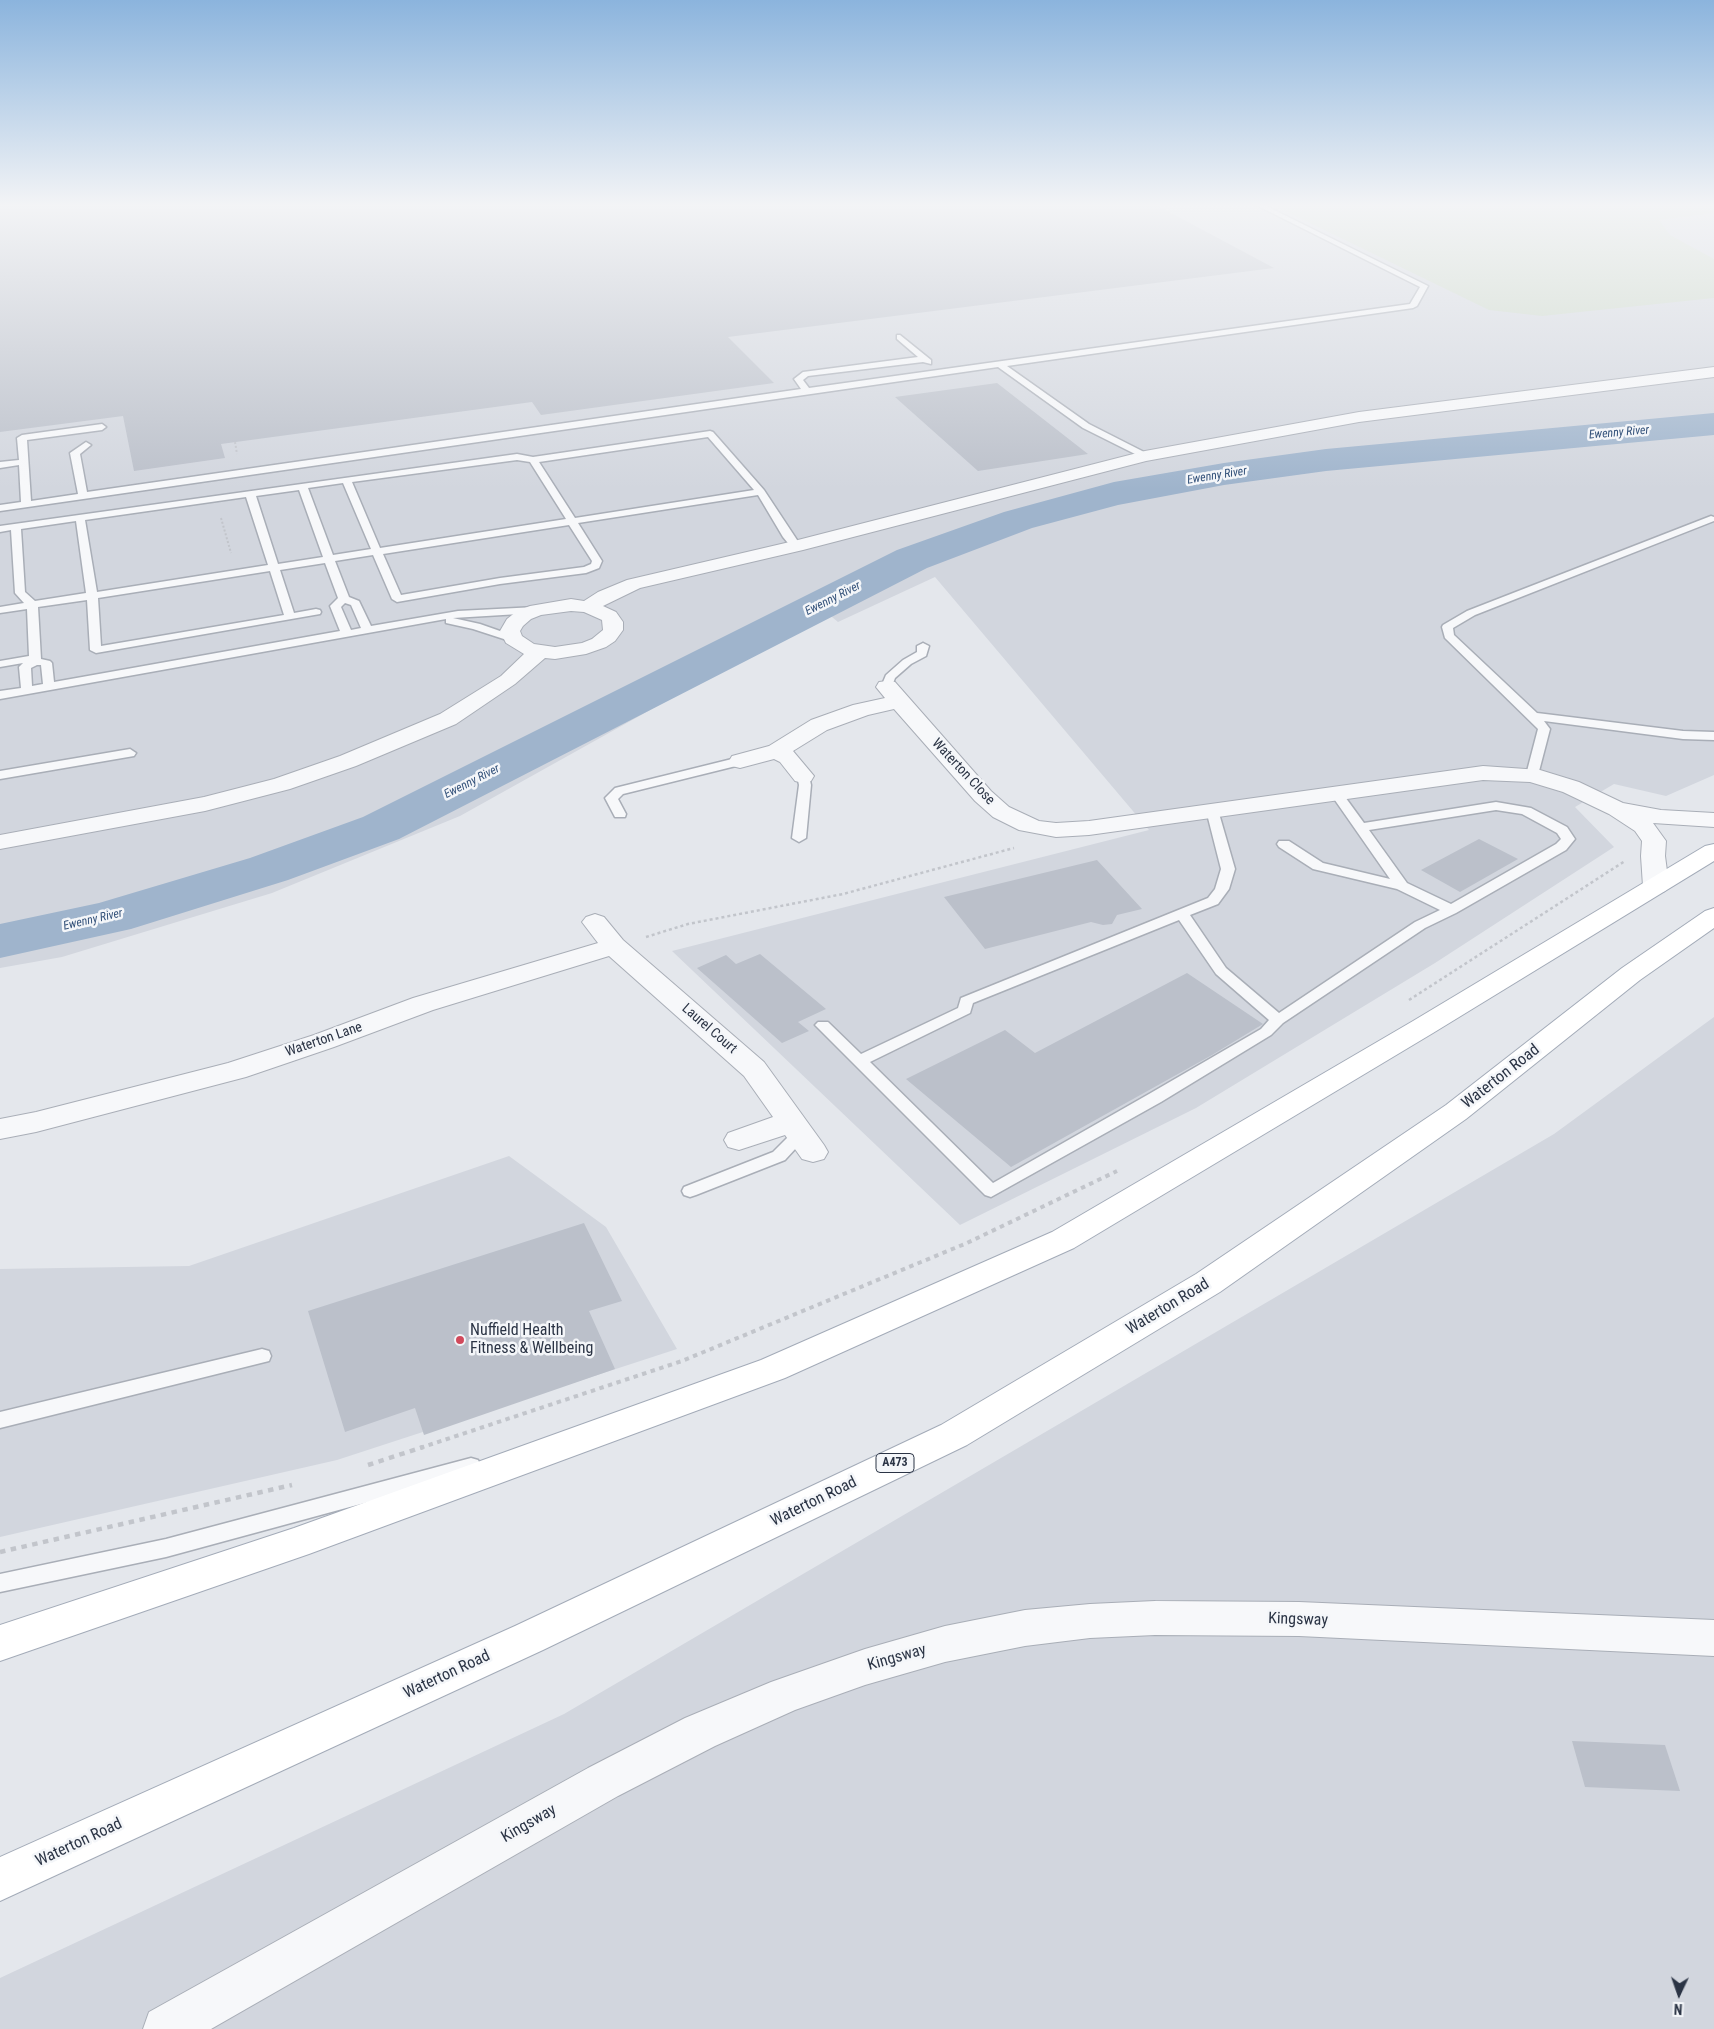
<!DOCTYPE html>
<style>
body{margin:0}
#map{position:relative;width:1714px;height:2029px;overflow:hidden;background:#e4e7ec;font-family:"Roboto Condensed",sans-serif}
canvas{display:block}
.north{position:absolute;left:1654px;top:1969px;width:50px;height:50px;-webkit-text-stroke:4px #f4f6f9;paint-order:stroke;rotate:183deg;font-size:14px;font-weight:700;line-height:20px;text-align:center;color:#2b3445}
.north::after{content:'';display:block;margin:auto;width:18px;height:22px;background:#2b3445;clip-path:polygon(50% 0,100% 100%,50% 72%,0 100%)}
</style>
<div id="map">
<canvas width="1714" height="2029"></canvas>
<div class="north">N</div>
</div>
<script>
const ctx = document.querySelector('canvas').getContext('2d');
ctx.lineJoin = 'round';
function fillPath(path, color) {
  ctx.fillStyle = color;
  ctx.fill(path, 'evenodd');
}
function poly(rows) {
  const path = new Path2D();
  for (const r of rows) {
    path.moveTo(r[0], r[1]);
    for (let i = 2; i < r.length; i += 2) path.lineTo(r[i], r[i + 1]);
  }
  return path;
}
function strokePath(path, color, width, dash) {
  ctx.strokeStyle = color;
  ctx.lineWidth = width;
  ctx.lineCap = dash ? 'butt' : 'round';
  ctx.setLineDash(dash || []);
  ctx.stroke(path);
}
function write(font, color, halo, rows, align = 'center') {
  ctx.font = font + ' "Roboto Condensed",sans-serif';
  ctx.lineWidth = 5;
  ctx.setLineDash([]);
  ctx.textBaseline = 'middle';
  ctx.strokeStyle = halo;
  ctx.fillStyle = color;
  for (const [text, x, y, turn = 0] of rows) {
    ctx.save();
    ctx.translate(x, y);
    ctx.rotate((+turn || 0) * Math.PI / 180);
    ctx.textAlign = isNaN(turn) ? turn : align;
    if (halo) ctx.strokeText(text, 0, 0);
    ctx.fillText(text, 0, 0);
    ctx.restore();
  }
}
const built = poly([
 [0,205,1714,205,1714,775,1666,796,1614,784,1575,807,1614,847,1435,963,1196,1108,960,1225,672,951,1149,830,935,577,838,622,826,612,460,816,272,893,62,957,0,968],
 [1714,1017,1714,2029,0,2029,0,1978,564,1714,1554,1134],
 [509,1156,606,1227,677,1349,337,1460,0,1537,0,1269,189,1266]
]);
const green = poly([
 [1273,205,1714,205,1714,213,1659,220,1670,235,1714,259,1714,298,1542,316,1489,310]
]);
const river = poly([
 [1714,413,1714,435,1326,471,1224,485,1118,505,1032,528,927,568,399,839,288,880,131,929,0,958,0,924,99,903,250,858,363,817,897,550,1004,512,1114,482,1224,463,1326,449,1714,413]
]);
const building = poly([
 [0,205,1156,205,1274,268,728,337,774,383,541,415,532,402,221,444,225,458,134,471,123,416,0,432],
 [997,383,1088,454,978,471,895,397],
 [1479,839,1518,859,1460,892,1421,870],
 [1097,860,1142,909,1117,915,1112,924,1103,925,1091,922,985,949,944,897],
 [760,954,826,1009,798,1022,809,1031,782,1043,697,968,726,955,736,964],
 [1187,973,1263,1024,1212,1055,1011,1167,906,1079,1005,1030,1035,1053],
 [584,1223,622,1301,589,1311,615,1369,424,1435,415,1408,345,1432,308,1311],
 [1572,1741,1665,1745,1680,1791,1585,1787]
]);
const pathFar3 = poly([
 [235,442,237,454],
 [221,518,231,553]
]);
const pathFar2 = poly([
 [646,937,688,924,843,894,1014,848],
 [1409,1000,1625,861]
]);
const pathFar1 = poly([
 [420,1448,682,1361,967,1243,1117,1171]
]);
const path = poly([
 [368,1465,423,1447],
 [0,1552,292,1485]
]);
const service = poly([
 [1256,205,1264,205,1428,286,1417,306,1413,308,1007,366,1089,424,1148,454,1150,456,1145,459,1083,428,998,367,0,511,0,505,21,502,19,465,0,468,0,462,19,460,17,438,22,435,102,424,106,427,102,430,27,440,31,501,78,494,70,453,86,442,91,445,80,454,87,492,801,389,794,379,803,372,918,357,897,339,897,335,900,335,931,360,931,364,923,362,808,376,803,380,809,388,1410,304,1420,287,1256,205],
 [710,431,713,432,764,490,801,546,800,548,792,548,783,537,758,495,578,523,602,561,599,568,586,573,500,584,397,602,392,599,373,555,335,561,349,597,359,601,371,626,458,611,536,607,541,610,536,613,453,618,480,624,517,637,519,639,513,642,473,629,446,623,446,619,0,699,0,691,21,688,19,667,23,663,0,667,0,661,29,656,27,609,0,613,0,607,24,603,15,593,11,530,0,532,0,526,517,454,533,457,710,431],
 [708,437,754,490,575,518,539,462,708,437],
 [517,460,530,462,566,519,380,548,352,482,517,460],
 [343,483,371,549,333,555,308,488,343,483],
 [299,490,323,557,278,564,256,496,299,490],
 [246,497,268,565,97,592,85,520,246,497],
 [76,521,86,593,35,601,25,592,21,529,76,521],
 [569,525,592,561,591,564,584,567,500,578,401,595,383,554,569,525],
 [325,563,338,598,330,606,340,631,54,682,52,663,50,661,41,659,38,607,87,600,90,650,96,653,320,614,321,612,320,610,316,609,294,613,280,570,325,563],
 [270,571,284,615,101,646,98,598,270,571],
 [345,603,351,605,361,628,351,630,341,607,345,603],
 [37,665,41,665,43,684,32,686,31,668,37,665],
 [1711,516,1714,517,1714,521,1475,615,1453,628,1454,635,1537,713,1683,731,1714,732,1714,740,1683,739,1544,721,1550,729,1538,775,1532,779,1528,778,1526,775,1538,729,1445,638,1442,627,1443,625,1467,611,1711,516],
 [923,643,929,646,926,656,911,664,895,678,891,689,883,689,881,687,886,675,903,660,917,652,917,646,923,643],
 [130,749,136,753,134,756,0,779,0,771,130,749],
 [740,757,744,758,746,761,744,764,623,794,618,799,626,814,625,817,615,817,605,798,615,788,740,757],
 [803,772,809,776,811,785,806,838,799,842,792,838,799,785,797,776,803,772],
 [1336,789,1340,790,1364,823,1496,802,1531,808,1567,827,1575,839,1566,850,1456,913,1425,928,1283,1023,1271,1035,1161,1102,991,1197,985,1195,815,1025,818,1022,828,1022,861,1054,958,1008,961,998,1208,898,1215,889,1221,869,1206,810,1212,806,1218,810,1235,869,1229,889,1218,904,1190,915,1226,968,1279,1013,1415,922,1440,910,1397,889,1313,869,1279,847,1277,844,1279,841,1289,841,1323,863,1390,879,1330,793,1336,789],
 [1496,810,1522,814,1557,833,1561,839,1556,844,1451,904,1407,883,1369,830,1496,810],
 [1179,920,1216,974,1269,1020,1261,1029,1149,1094,993,1183,870,1062,970,1013,973,1003,1179,920],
 [800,1129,806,1131,808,1135,785,1160,696,1195,690,1197,684,1195,682,1191,684,1187,773,1152,794,1131,800,1129],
 [262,1349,269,1351,271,1356,269,1361,0,1428,0,1412,262,1349],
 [471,1458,478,1460,481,1466,478,1472,471,1474,166,1557,0,1592,0,1574,166,1539,471,1458]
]);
const minor = poly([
 [1714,367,1714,377,1359,422,1146,461,803,550,640,588,603,606,616,612,623,622,623,630,615,641,606,647,586,654,555,659,545,658,515,684,456,724,356,766,290,789,205,811,0,849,0,835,204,797,274,779,340,756,440,714,501,676,524,654,506,643,500,631,507,619,517,611,530,606,571,599,584,601,598,592,627,580,794,541,1145,451,1359,412,1714,367],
 [571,611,584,612,602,620,603,630,592,639,582,643,555,647,534,644,522,636,520,631,523,626,531,619,541,615,571,611],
 [887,681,895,682,991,791,1009,807,1039,821,1056,823,1089,821,1483,766,1540,770,1579,782,1623,803,1661,810,1714,813,1714,827,1653,823,1666,841,1665,856,1669,886,1665,891,1656,894,1647,891,1643,886,1641,856,1642,841,1635,831,1609,814,1563,792,1530,782,1483,780,1089,835,1056,837,1019,830,993,817,975,801,894,709,868,715,827,730,793,751,814,776,811,781,803,783,795,781,780,762,774,759,740,768,732,766,729,761,732,756,769,746,811,720,853,705,885,698,876,687,879,682,887,681],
 [595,914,604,917,623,940,764,1062,824,1145,828,1152,824,1159,813,1162,802,1159,785,1135,739,1150,728,1147,724,1140,728,1133,773,1117,744,1076,609,956,433,1010,334,1047,246,1077,36,1132,0,1139,0,1119,36,1112,228,1063,314,1035,413,998,598,943,582,922,586,917,595,914],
 [1155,1601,1299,1602,1714,1620,1714,1656,1299,1636,1155,1635,1090,1638,1025,1646,945,1662,865,1685,795,1710,715,1746,618,1796,211,2029,143,2029,149,2012,588,1768,685,1718,771,1682,865,1649,945,1626,1025,1610,1090,1604,1155,1601]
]);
const primary = poly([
 [1714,844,1714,861,1433,1033,1074,1248,785,1378,309,1554,0,1661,0,1625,294,1528,761,1360,1052,1232,1413,1021,1705,846,1714,844],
 [1714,908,1714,928,1640,980,1466,1119,1220,1292,967,1445,543,1650,0,1901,0,1857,515,1626,941,1425,1196,1274,1446,1105,1622,968,1705,911,1714,908]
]);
const markers = [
 [460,1340,5,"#d1495b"]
];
const farWaternames = [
 ["Ewenny River",1619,433,-5],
 ["Ewenny River",1217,476,-9],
 ["Ewenny River",833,599,-27],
 ["Ewenny River",472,782,-27],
 ["Ewenny River",93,920,-13]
];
const shields = [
 [895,1463,38]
];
const shieldNames = [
 ["A473",895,1463]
];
const streetNames = [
 ["Waterton Close",963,772,47],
 ["Laurel Court",709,1029,41],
 ["Waterton Lane",324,1040,-19]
];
const nearStreetnames = [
 ["Waterton Road",1501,1077,-38],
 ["Waterton Road",1168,1307,-31],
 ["Waterton Road",814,1502,-26],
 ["Kingsway",1298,1620,2],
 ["Kingsway",897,1658,-16],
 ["Waterton Road",447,1675,-25],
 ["Kingsway",529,1824,-30],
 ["Waterton Road",79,1843,-25]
];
const nearPoinames = [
 ["Nuffield Health",470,1331],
 ["Fitness & Wellbeing",470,1349]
];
fillPath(built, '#d2d6de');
fillPath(green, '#c9d6c5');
fillPath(river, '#9fb4cc');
fillPath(building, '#bbc0ca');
strokePath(service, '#a9aeb7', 3);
strokePath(minor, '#a9aeb7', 2);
strokePath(primary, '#a3abb8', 2);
strokePath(pathFar3, '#c2c5cb', 2, [2, 2]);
strokePath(pathFar2, '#c2c5cb', 2.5, [3, 3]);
strokePath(pathFar1, '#c2c5cb', 4, [4.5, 4.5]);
strokePath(path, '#c2c5cb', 4.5, [5.5, 5.5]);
fillPath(service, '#f7f8fa');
fillPath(minor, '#f7f8fa');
fillPath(primary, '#fff');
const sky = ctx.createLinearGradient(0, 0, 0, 489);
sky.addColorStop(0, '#8bb4dd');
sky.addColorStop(0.42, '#f3f4f6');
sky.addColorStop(1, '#f3f4f600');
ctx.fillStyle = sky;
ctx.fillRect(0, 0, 1714, 489);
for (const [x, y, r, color] of markers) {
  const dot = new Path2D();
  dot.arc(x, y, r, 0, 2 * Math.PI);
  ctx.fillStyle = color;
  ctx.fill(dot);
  strokePath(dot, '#f4f6f9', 2);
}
write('italic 12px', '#34527a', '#f4f6f9', farWaternames);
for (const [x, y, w] of shields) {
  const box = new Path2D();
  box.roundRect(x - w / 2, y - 9.5, w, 19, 4);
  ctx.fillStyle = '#f4f6f9';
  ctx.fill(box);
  strokePath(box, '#2b3445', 1);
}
write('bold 12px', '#2b3445', null, shieldNames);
write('14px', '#2b3445', '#f4f6f9', streetNames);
write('16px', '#2b3445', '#f4f6f9', nearStreetnames);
write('16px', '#2b3445', '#f4f6f9', nearPoinames, 'left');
</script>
